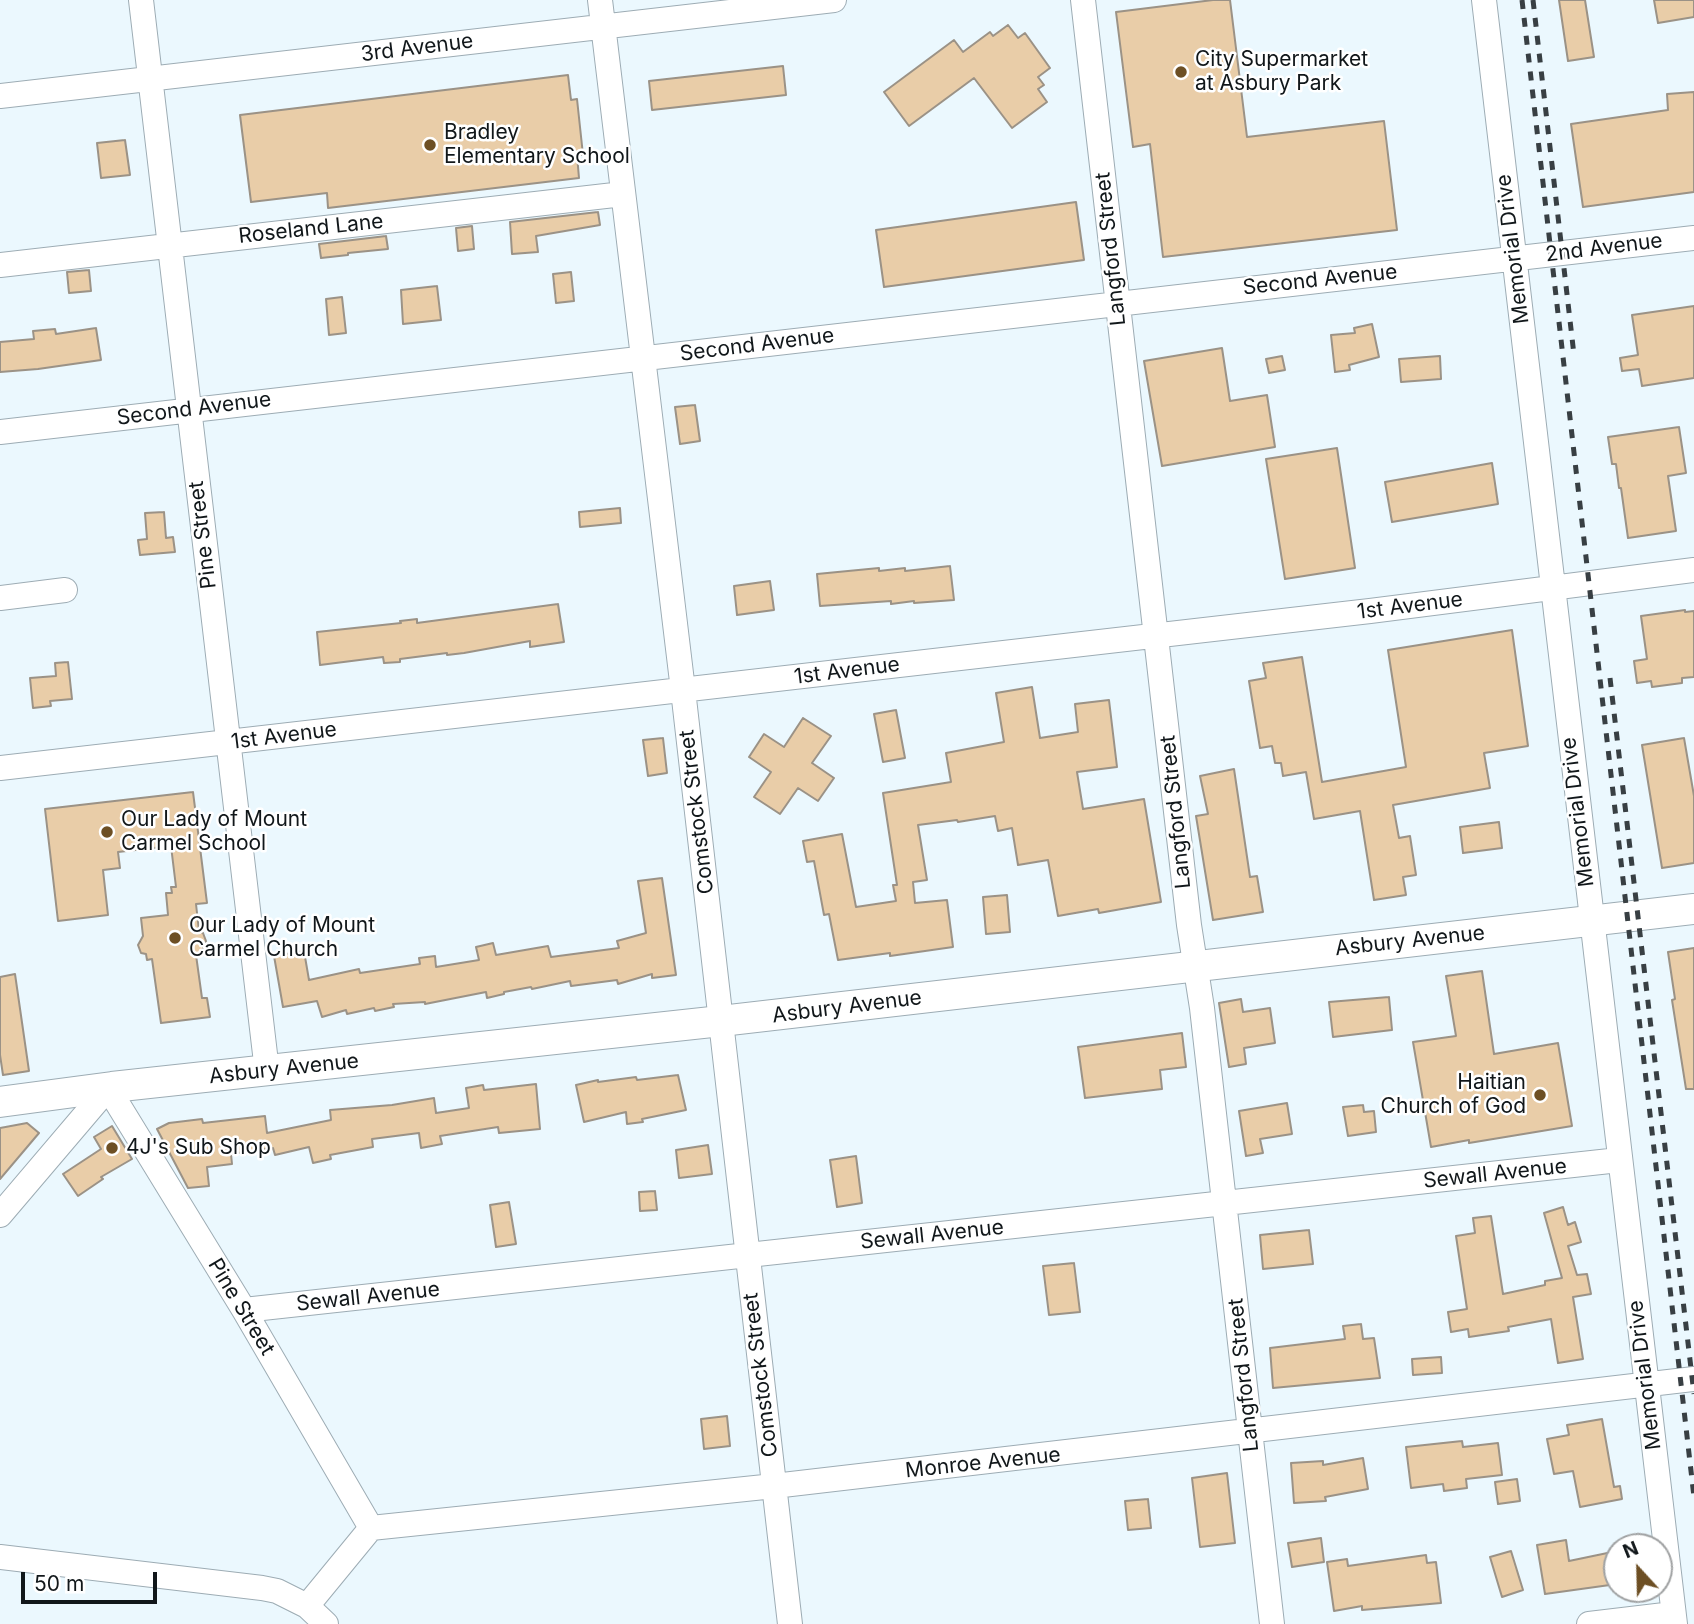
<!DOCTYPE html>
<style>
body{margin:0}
#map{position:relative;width:1694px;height:1624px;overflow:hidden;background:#ebf8fe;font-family:Inter,sans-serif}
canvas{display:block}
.north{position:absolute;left:1603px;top:1533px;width:70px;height:70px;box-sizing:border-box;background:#fff;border:2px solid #a0a2a3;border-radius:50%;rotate:338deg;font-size:19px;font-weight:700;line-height:28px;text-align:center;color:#11171a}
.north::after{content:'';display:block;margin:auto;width:24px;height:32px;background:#6d4f24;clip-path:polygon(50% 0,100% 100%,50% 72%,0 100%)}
.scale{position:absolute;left:21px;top:1572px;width:136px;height:32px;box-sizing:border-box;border:4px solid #11171a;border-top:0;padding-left:9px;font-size:21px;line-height:24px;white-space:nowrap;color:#11171a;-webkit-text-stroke:5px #fff;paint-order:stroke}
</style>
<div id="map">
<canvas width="1694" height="1624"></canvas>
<div class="north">N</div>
<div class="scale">50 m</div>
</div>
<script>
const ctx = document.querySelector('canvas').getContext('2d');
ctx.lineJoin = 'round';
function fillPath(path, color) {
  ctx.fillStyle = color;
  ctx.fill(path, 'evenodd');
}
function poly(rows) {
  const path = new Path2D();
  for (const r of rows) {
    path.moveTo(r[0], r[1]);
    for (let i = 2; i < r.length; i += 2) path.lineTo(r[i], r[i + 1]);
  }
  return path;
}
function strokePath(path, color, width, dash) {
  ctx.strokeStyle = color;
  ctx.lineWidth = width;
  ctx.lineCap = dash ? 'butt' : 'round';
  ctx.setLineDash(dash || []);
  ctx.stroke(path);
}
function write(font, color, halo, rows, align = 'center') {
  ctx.font = font + ' Inter,sans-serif';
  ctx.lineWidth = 5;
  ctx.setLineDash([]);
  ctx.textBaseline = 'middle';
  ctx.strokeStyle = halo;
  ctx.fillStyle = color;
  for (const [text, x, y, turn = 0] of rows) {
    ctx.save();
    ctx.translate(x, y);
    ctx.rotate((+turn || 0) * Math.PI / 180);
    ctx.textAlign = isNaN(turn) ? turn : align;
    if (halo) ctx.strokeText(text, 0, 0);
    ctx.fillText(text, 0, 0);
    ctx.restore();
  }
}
const building = poly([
 [1213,0,1230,0,1247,137,1384,121,1397,230,1163,257,1150,144,1133,147,1116,12,1213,0],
 [1559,0,1585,0,1594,57,1568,61,1559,0],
 [1654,0,1694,0,1694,17,1658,23,1654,0],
 [1008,25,1018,38,1025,33,1050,68,1038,77,1044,85,1038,89,1047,102,1012,128,974,78,909,126,884,92,954,40,963,52,990,32,993,36,1008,25],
 [783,66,786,95,652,110,649,81,783,66],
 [568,75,571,100,577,99,583,155,577,155,579,178,328,208,327,193,251,202,240,115,568,75],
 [1694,92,1694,192,1583,207,1571,124,1668,110,1667,94,1694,92],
 [125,140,130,175,101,178,97,143,125,140],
 [1076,202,1084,260,884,287,876,230,1076,202],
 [598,212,600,225,536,236,538,252,512,254,510,222,598,212],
 [472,226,474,249,458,251,456,228,472,226],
 [386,236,388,249,348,253,348,255,321,258,319,244,386,236],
 [89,270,91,291,69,293,67,272,89,270],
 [571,272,574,301,556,303,553,274,571,272],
 [437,286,441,320,403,324,401,290,437,286],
 [342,297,346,333,329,335,326,299,342,297],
 [1694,306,1694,378,1642,386,1639,369,1622,371,1620,358,1638,355,1632,315,1694,306],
 [1372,324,1379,357,1349,365,1350,370,1335,372,1331,335,1355,333,1354,328,1372,324],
 [96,328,101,360,38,369,0,372,0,342,34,339,33,331,55,329,56,334,96,328],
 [1222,348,1230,401,1267,395,1275,447,1162,466,1144,361,1222,348],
 [1282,356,1285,370,1269,373,1266,359,1282,356],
 [1440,356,1441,379,1401,382,1399,359,1440,356],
 [695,405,700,441,680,444,675,407,695,405],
 [1679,427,1686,473,1668,476,1676,531,1628,538,1621,488,1619,488,1616,464,1612,464,1608,437,1679,427],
 [1337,448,1355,568,1285,579,1266,459,1337,448],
 [1492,463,1498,504,1392,522,1385,482,1492,463],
 [620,508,621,523,580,527,579,512,620,508],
 [164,512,166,538,173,537,175,552,140,555,138,540,147,539,145,513,164,512],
 [950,566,954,600,914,603,914,601,891,604,891,601,820,606,817,574,879,568,879,571,905,568,905,571,950,566],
 [770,581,774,610,737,615,734,586,770,581],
 [558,604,564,642,530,647,530,641,464,653,447,655,447,653,400,659,400,662,384,663,383,657,320,665,317,632,401,623,400,621,417,619,417,623,558,604],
 [1685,610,1685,612,1694,611,1694,677,1682,678,1682,683,1652,687,1651,681,1637,683,1634,661,1647,659,1641,616,1685,610],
 [1512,630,1528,746,1484,753,1490,788,1393,805,1399,838,1410,836,1416,875,1403,877,1406,895,1374,900,1360,811,1314,819,1306,772,1283,776,1281,763,1275,763,1272,746,1260,748,1249,681,1266,678,1263,663,1302,657,1322,782,1406,767,1388,650,1512,630],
 [68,662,72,699,50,701,51,706,33,708,30,678,56,676,55,663,68,662],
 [1032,687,1040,738,1078,732,1075,704,1109,700,1117,767,1077,772,1083,809,1144,799,1161,902,1099,913,1098,909,1058,916,1048,860,1018,865,1012,828,998,831,995,816,958,822,957,820,918,825,927,880,913,882,915,903,947,900,953,947,890,956,890,953,838,960,829,914,824,915,814,861,807,862,803,841,842,834,856,907,896,901,893,885,897,885,883,793,951,782,946,753,1004,742,996,693,1032,687],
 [896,710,905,758,883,762,874,714,896,710],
 [803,718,831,736,812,763,834,778,818,801,798,788,780,814,754,797,771,772,749,757,764,734,784,747,803,718],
 [663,738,667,773,648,776,643,740,663,738],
 [1684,738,1694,796,1694,863,1662,868,1642,745,1684,738],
 [1234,769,1250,877,1257,876,1263,912,1213,920,1196,816,1208,814,1200,776,1234,769],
 [193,792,207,903,196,904,199,931,203,933,206,941,200,955,196,955,202,998,207,998,210,1017,161,1023,152,959,147,960,146,954,141,953,138,945,143,936,141,918,168,915,166,893,172,893,171,887,176,887,171,846,118,852,120,868,103,870,108,915,58,921,45,809,193,792],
 [1499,822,1502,848,1463,853,1460,827,1499,822],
 [662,878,676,975,652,978,652,974,618,984,617,980,571,986,570,981,532,989,531,987,504,992,504,994,487,998,486,992,425,1004,425,1002,393,1004,394,1007,375,1011,374,1008,347,1014,346,1010,322,1017,317,1001,283,1007,274,956,304,951,309,980,359,969,360,973,420,964,419,958,435,956,436,967,479,960,476,947,493,943,496,955,548,946,551,957,619,948,617,941,646,933,638,881,662,878],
 [1007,895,1010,932,986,934,983,897,1007,895],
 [1694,948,1694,1089,1686,1089,1672,1000,1675,999,1668,952,1694,948],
 [1482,971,1494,1054,1558,1043,1572,1126,1469,1143,1469,1140,1431,1147,1413,1042,1456,1036,1446,976,1482,971],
 [15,974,29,1071,3,1075,0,1055,0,977,15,974],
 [1389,997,1392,1030,1333,1037,1329,1002,1389,997],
 [1241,999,1243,1012,1270,1008,1275,1043,1244,1048,1246,1064,1229,1067,1219,1003,1241,999],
 [1182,1033,1186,1067,1160,1070,1162,1089,1085,1098,1078,1047,1182,1033],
 [678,1075,686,1110,642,1119,643,1122,627,1124,626,1112,584,1122,576,1085,598,1080,598,1082,636,1077,637,1080,678,1075],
 [536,1084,540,1129,499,1133,498,1127,440,1136,442,1144,421,1148,419,1133,372,1139,373,1147,330,1155,331,1159,313,1163,309,1147,275,1155,273,1148,231,1154,232,1164,207,1167,209,1186,188,1188,157,1129,169,1123,202,1119,203,1123,265,1116,267,1133,331,1120,330,1110,392,1105,434,1098,436,1113,469,1108,466,1088,483,1085,484,1090,536,1084],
 [1287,1103,1292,1134,1260,1139,1263,1153,1246,1156,1239,1111,1287,1103],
 [1363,1105,1364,1112,1374,1111,1376,1132,1348,1136,1343,1107,1363,1105],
 [27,1123,39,1133,0,1179,0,1128,27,1123],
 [112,1126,132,1159,101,1177,103,1179,78,1196,63,1174,101,1149,94,1137,112,1126],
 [708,1145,712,1174,679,1178,676,1150,708,1145],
 [856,1156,862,1203,837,1207,830,1160,856,1156],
 [655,1191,657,1210,640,1211,639,1192,655,1191],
 [509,1202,516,1244,496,1247,490,1205,509,1202],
 [1563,1207,1568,1225,1575,1222,1581,1242,1568,1246,1577,1275,1587,1274,1591,1294,1573,1297,1583,1359,1558,1363,1551,1319,1508,1327,1509,1331,1469,1337,1468,1329,1451,1332,1448,1312,1467,1309,1456,1236,1475,1233,1473,1218,1491,1216,1503,1294,1545,1285,1545,1281,1562,1278,1544,1213,1563,1207],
 [1309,1230,1313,1264,1263,1269,1260,1235,1309,1230],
 [1074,1263,1080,1312,1049,1315,1043,1266,1074,1263],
 [1361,1324,1363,1339,1374,1338,1380,1378,1273,1388,1270,1348,1345,1339,1343,1326,1361,1324],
 [1441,1357,1442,1373,1413,1375,1412,1359,1441,1357],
 [727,1416,730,1446,704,1449,701,1419,727,1416],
 [1602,1419,1614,1487,1620,1486,1622,1499,1580,1507,1573,1471,1554,1474,1547,1439,1569,1435,1567,1425,1602,1419],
 [1462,1441,1463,1447,1498,1443,1502,1475,1466,1479,1467,1488,1444,1491,1443,1484,1411,1488,1406,1447,1462,1441],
 [1363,1458,1368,1489,1325,1497,1326,1501,1294,1503,1291,1463,1323,1461,1323,1465,1363,1458],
 [1227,1473,1235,1543,1200,1547,1192,1478,1227,1473],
 [1517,1479,1520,1501,1498,1504,1495,1482,1517,1479],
 [1148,1499,1151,1528,1128,1530,1125,1501,1148,1499],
 [1321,1538,1324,1562,1292,1567,1288,1543,1321,1538],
 [1566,1540,1569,1561,1617,1551,1617,1584,1545,1594,1537,1545,1566,1540],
 [1511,1551,1523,1590,1502,1597,1490,1557,1511,1551],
 [1426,1555,1427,1563,1436,1562,1441,1603,1362,1610,1362,1606,1334,1611,1327,1562,1347,1559,1348,1566,1426,1555]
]);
const minor = poly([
 [141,0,267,1071],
 [600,0,683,690,790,1624],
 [1083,0,1189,925,1202,1008,1272,1624],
 [1484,0,1675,1624],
 [0,96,834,0],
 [0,265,623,194],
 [0,432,1694,238],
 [0,598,65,590],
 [0,768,1370,611,1694,570],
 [0,1215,108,1088,244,1310,371,1528],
 [244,1310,1619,1160],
 [0,1557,262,1588,277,1591,307,1606,326,1624],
 [307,1606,371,1528,774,1486,1694,1379],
 [1589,1624,1673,1614]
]);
const major = poly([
 [0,1102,112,1087,721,1021,1694,909]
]);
const rail = poly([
 [1522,0,1694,1497],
 [1533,0,1574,355],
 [1610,678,1694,1394]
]);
const markers = [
 [1181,72,7,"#6d4f24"],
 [430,145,7,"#6d4f24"],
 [107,832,7,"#6d4f24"],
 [175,938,7,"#6d4f24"],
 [1540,1095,7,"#6d4f24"],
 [112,1148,7,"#6d4f24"]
];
const streetNames = [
 ["3rd Avenue",417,48,-7],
 ["Roseland Lane",311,229,-6],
 ["2nd Avenue",1604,248,-7],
 ["Langford Street",1111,249,-96],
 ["Memorial Drive",1513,249,-97],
 ["Second Avenue",1320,280,-6],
 ["Second Avenue",757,345,-7],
 ["Second Avenue",194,409,-7],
 ["Pine Street",203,535,-97],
 ["1st Avenue",1410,606,-7],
 ["1st Avenue",847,671,-7],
 ["1st Avenue",284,736,-7],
 ["Comstock Street",697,812,-97],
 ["Langford Street",1176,812,-96],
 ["Memorial Drive",1578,812,-97],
 ["Asbury Avenue",1410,941,-6],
 ["Asbury Avenue",847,1007,-7],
 ["Asbury Avenue",284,1069,-6],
 ["Sewall Avenue",1495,1174,-6],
 ["Sewall Avenue",932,1235,-6],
 ["Sewall Avenue",368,1297,-6],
 ["Pine Street",241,1307,59],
 ["Comstock Street",761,1375,-97],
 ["Langford Street",1244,1375,-96],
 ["Memorial Drive",1645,1375,-97],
 ["Monroe Avenue",983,1463,-6]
];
const poiNames = [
 ["City Supermarket",1195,60],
 ["at Asbury Park",1195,84],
 ["Bradley",444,133],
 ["Elementary School",444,157],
 ["Our Lady of Mount",121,820],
 ["Carmel School",121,844],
 ["Our Lady of Mount",189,926],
 ["Carmel Church",189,950],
 ["Haitian",1526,1083,"right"],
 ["Church of God",1526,1107,"right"],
 ["4J's Sub Shop",126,1148]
];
fillPath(building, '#e9cda8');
strokePath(building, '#9b9286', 2);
strokePath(minor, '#9dacb4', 26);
strokePath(major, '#9dacb4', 32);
strokePath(minor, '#fff', 24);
strokePath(major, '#fff', 30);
strokePath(rail, '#383f43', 5, [9, 9]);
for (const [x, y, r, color] of markers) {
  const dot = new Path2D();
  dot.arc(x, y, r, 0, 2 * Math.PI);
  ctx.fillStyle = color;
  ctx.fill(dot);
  strokePath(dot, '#fff', 2.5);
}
write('21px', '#11171a', '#fff', streetNames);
write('21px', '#11171a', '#fff', poiNames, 'left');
</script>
